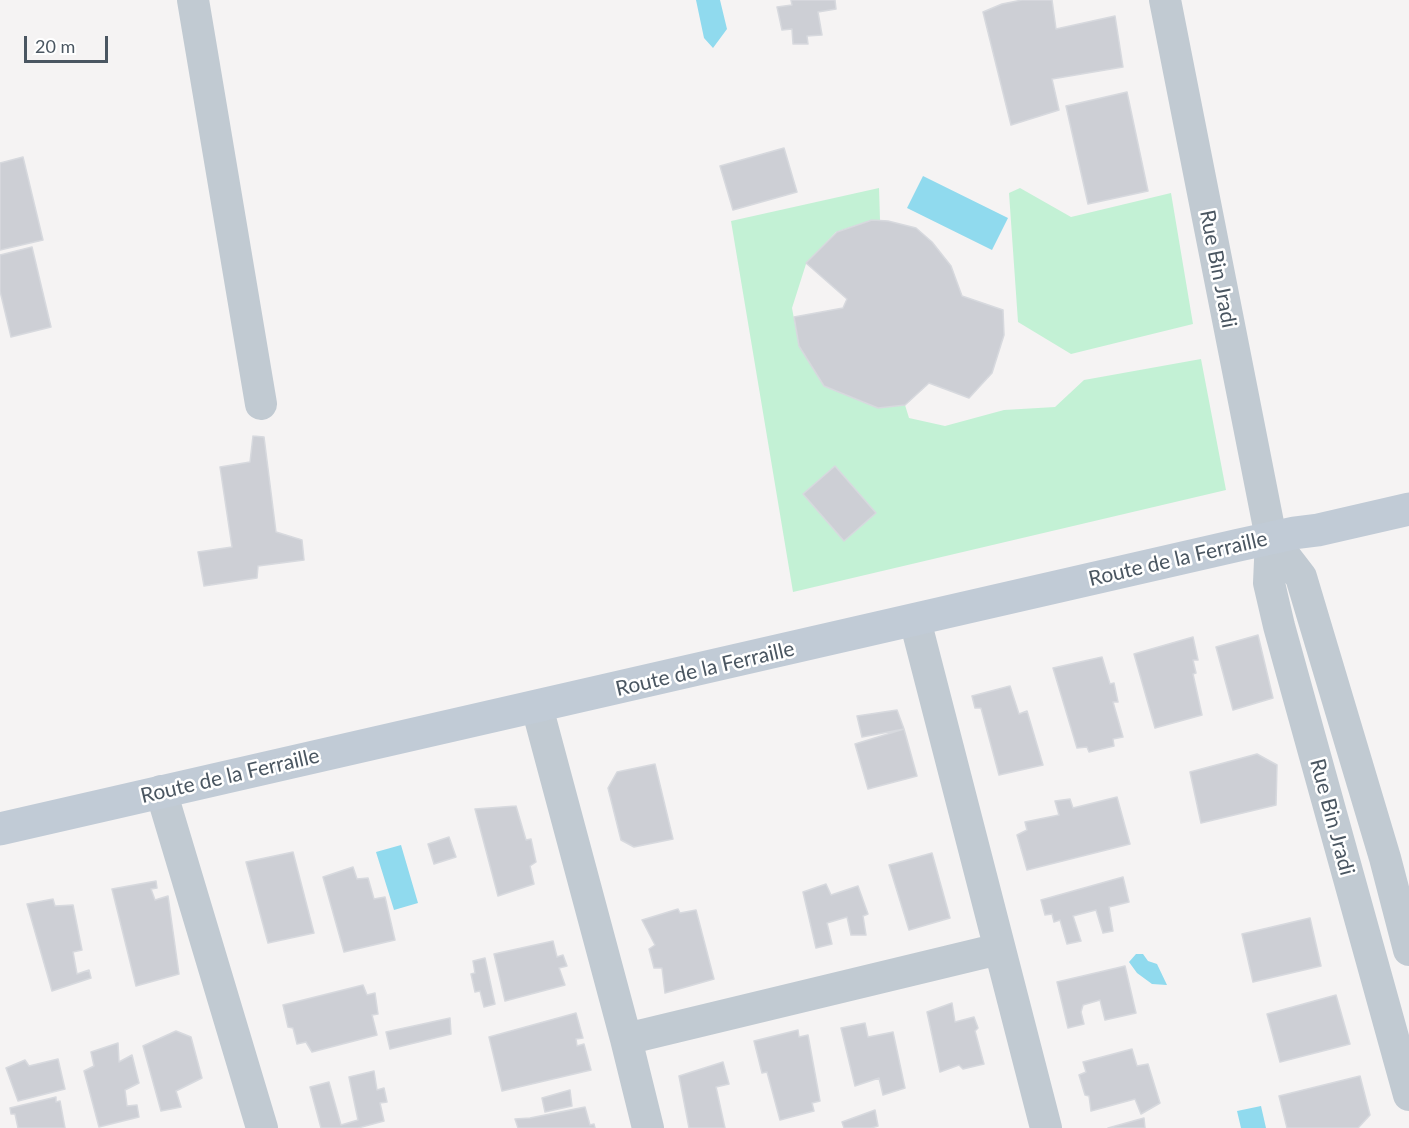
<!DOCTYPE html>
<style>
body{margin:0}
#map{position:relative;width:1409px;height:1128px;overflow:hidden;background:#f5f3f3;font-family:Lato,sans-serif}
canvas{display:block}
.scale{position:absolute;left:24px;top:36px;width:84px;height:27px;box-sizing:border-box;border:3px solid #4a5661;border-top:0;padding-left:8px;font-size:18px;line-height:21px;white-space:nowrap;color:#4a5661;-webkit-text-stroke:4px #fff;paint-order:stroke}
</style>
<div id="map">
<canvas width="1409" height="1128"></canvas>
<div class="scale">20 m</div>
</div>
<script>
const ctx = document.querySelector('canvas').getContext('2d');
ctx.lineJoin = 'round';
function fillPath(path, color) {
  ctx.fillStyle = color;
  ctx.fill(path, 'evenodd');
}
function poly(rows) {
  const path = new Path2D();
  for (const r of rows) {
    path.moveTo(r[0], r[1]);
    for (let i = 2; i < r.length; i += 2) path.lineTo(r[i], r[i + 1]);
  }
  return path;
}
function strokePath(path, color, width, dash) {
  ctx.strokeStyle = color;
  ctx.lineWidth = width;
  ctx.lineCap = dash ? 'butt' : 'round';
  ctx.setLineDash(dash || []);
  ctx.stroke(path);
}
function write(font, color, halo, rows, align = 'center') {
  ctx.font = font + ' Lato,sans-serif';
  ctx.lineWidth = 5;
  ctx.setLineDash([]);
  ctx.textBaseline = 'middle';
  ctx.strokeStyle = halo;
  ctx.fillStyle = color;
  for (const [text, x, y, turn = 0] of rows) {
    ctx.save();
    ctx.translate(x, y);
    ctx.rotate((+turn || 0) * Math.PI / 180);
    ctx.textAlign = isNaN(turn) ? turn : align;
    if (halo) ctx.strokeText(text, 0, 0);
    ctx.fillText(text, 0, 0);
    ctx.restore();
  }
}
const green = poly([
 [879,188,880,220,872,220,836,232,806,264,792,308,799,346,824,386,878,408,905,405,909,418,945,426,1004,410,1055,407,1084,380,1201,359,1226,490,793,592,731,221],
 [1020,188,1071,217,1171,193,1193,324,1071,354,1018,322,1009,193]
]);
const water = poly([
 [696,0,720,0,727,29,713,48,704,38],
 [923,176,1008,218,992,250,907,208],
 [401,845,418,903,394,910,376,852],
 [1136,954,1143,954,1148,961,1157,964,1167,985,1152,984,1137,973,1129,962],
 [1261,1106,1266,1128,1241,1128,1237,1111]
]);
const building = poly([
 [791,0,835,0,836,9,818,12,822,35,807,36,808,44,793,44,792,29,782,30,777,7,792,5,791,0],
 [1022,0,1052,0,1056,29,1115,16,1123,67,1052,79,1059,110,1011,125,983,12,1002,4,1022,0],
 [1127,92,1148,191,1088,204,1066,106,1127,92],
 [784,148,797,192,733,210,720,166,784,148],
 [23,157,43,240,0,250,0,163,23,157],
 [872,220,888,221,916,228,932,242,951,266,962,296,1003,310,1004,335,992,373,969,398,929,383,905,405,878,408,824,386,799,346,794,317,843,308,847,299,806,263,837,232,872,220],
 [32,247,51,327,11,337,0,291,0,255,32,247],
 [253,436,264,437,276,532,302,540,304,560,258,566,257,578,204,586,198,552,232,547,220,467,250,462,253,436],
 [835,466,876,513,844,541,803,494,835,466],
 [1258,635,1273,698,1233,710,1216,647,1258,635],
 [1193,637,1198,660,1193,660,1196,673,1193,674,1202,715,1155,728,1134,654,1193,637],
 [1102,657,1110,684,1114,683,1118,702,1113,702,1123,737,1113,739,1114,746,1089,752,1087,747,1077,748,1053,668,1102,657],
 [1010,686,1019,714,1027,711,1043,765,999,775,981,708,975,708,972,696,1010,686],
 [897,710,904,729,862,737,857,716,897,710],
 [904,729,917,776,868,789,855,744,904,729],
 [1257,754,1277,765,1276,805,1201,823,1190,772,1257,754],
 [655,764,673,839,634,847,621,840,608,788,617,772,655,764],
 [1117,797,1130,844,1027,870,1017,835,1027,830,1025,822,1059,815,1055,801,1070,799,1073,808,1117,797],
 [516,806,526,840,531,839,536,862,530,866,534,884,498,896,475,809,516,806],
 [449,837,456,857,434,864,428,844,449,837],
 [293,852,314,933,268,943,246,862,293,852],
 [932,853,950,918,909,930,889,865,932,853],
 [353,867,357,879,368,878,374,899,385,897,395,940,344,952,323,877,353,867],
 [1123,877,1129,902,1109,907,1113,931,1103,933,1096,910,1073,916,1081,941,1067,944,1060,920,1054,922,1052,914,1045,915,1041,900,1123,877],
 [156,881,157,888,151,889,155,900,168,896,179,974,136,986,112,889,156,881],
 [826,884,831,895,858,886,868,914,863,916,866,935,851,935,847,917,827,923,832,944,816,948,803,892,826,884],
 [53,899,55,906,73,905,82,950,73,952,77,974,89,970,91,978,52,991,27,904,53,899],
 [678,909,680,913,696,910,714,979,665,993,662,968,654,968,649,949,655,945,642,920,678,909],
 [1310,918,1321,966,1253,982,1242,934,1310,918],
 [553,941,557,957,563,955,567,966,559,968,565,985,505,1001,494,954,553,941],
 [485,958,495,1004,484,1007,480,991,475,992,471,974,475,973,473,961,485,958],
 [1125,966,1136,1013,1105,1020,1100,1000,1083,1005,1081,1012,1084,1024,1068,1028,1057,982,1125,966],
 [363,985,367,995,375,993,378,1014,372,1015,377,1035,312,1052,306,1042,297,1044,293,1028,288,1027,283,1005,363,985],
 [1336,995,1350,1044,1280,1062,1267,1014,1336,995],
 [952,1003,955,1022,974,1017,978,1028,975,1031,984,1064,963,1069,959,1065,940,1072,927,1012,952,1003],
 [576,1013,583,1038,576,1039,577,1046,584,1044,591,1070,502,1091,489,1037,576,1013],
 [450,1018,451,1034,390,1049,386,1032,450,1018],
 [865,1023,868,1037,893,1032,905,1088,883,1095,879,1078,855,1086,841,1028,865,1023],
 [798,1030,799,1037,808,1035,820,1101,812,1103,814,1111,780,1120,767,1072,762,1073,754,1041,798,1030],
 [176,1031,191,1037,202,1078,176,1091,181,1107,161,1111,143,1046,176,1031],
 [118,1043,119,1062,132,1055,139,1083,125,1090,127,1106,137,1105,139,1117,99,1127,84,1071,94,1066,91,1052,118,1043],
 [1132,1049,1137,1066,1148,1064,1160,1103,1141,1114,1135,1099,1091,1111,1089,1096,1085,1095,1079,1075,1086,1072,1083,1062,1132,1049],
 [58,1059,65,1089,18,1101,6,1068,25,1060,29,1066,58,1059],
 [723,1062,729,1084,716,1087,725,1128,689,1128,679,1076,723,1062],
 [374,1071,377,1090,384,1088,387,1102,380,1103,384,1121,358,1128,321,1128,310,1087,329,1082,341,1125,358,1120,349,1077,374,1071],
 [1360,1076,1370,1115,1358,1128,1287,1128,1279,1096,1360,1076],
 [570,1090,572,1106,545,1112,542,1098,570,1090],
 [56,1097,56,1102,60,1101,65,1128,18,1128,15,1114,11,1114,10,1108,56,1097],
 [585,1107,590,1125,594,1124,595,1128,518,1128,515,1119,530,1118,585,1107],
 [875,1110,878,1126,871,1128,844,1128,842,1122,875,1110],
 [1144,1118,1145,1128,1108,1128,1144,1118]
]);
const street = poly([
 [193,0,261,404],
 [1165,0,1271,538,1269,583,1279,626,1409,1095],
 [1271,538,1301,577,1385,858,1409,950],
 [915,620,1046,1128],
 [537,707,626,1039,648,1128],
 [161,791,262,1128],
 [626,1039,999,949]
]);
const secondary = poly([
 [0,829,1239,545,1294,533,1318,530,1409,509]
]);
const streetNames = [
 ["Rue Bin Jradi",1218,269,79],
 ["Route de la Ferraille",1178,559,-13],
 ["Route de la Ferraille",705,669,-13],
 ["Route de la Ferraille",230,776,-13],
 ["Rue Bin Jradi",1332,817,75]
];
fillPath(green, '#c3f1d5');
fillPath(water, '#90daee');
fillPath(building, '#cdcfd5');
strokePath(building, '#d7d9de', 1.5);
strokePath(street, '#c1cad2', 32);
strokePath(secondary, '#c1cbd6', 33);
write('21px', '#4a5661', '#fff', streetNames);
</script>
